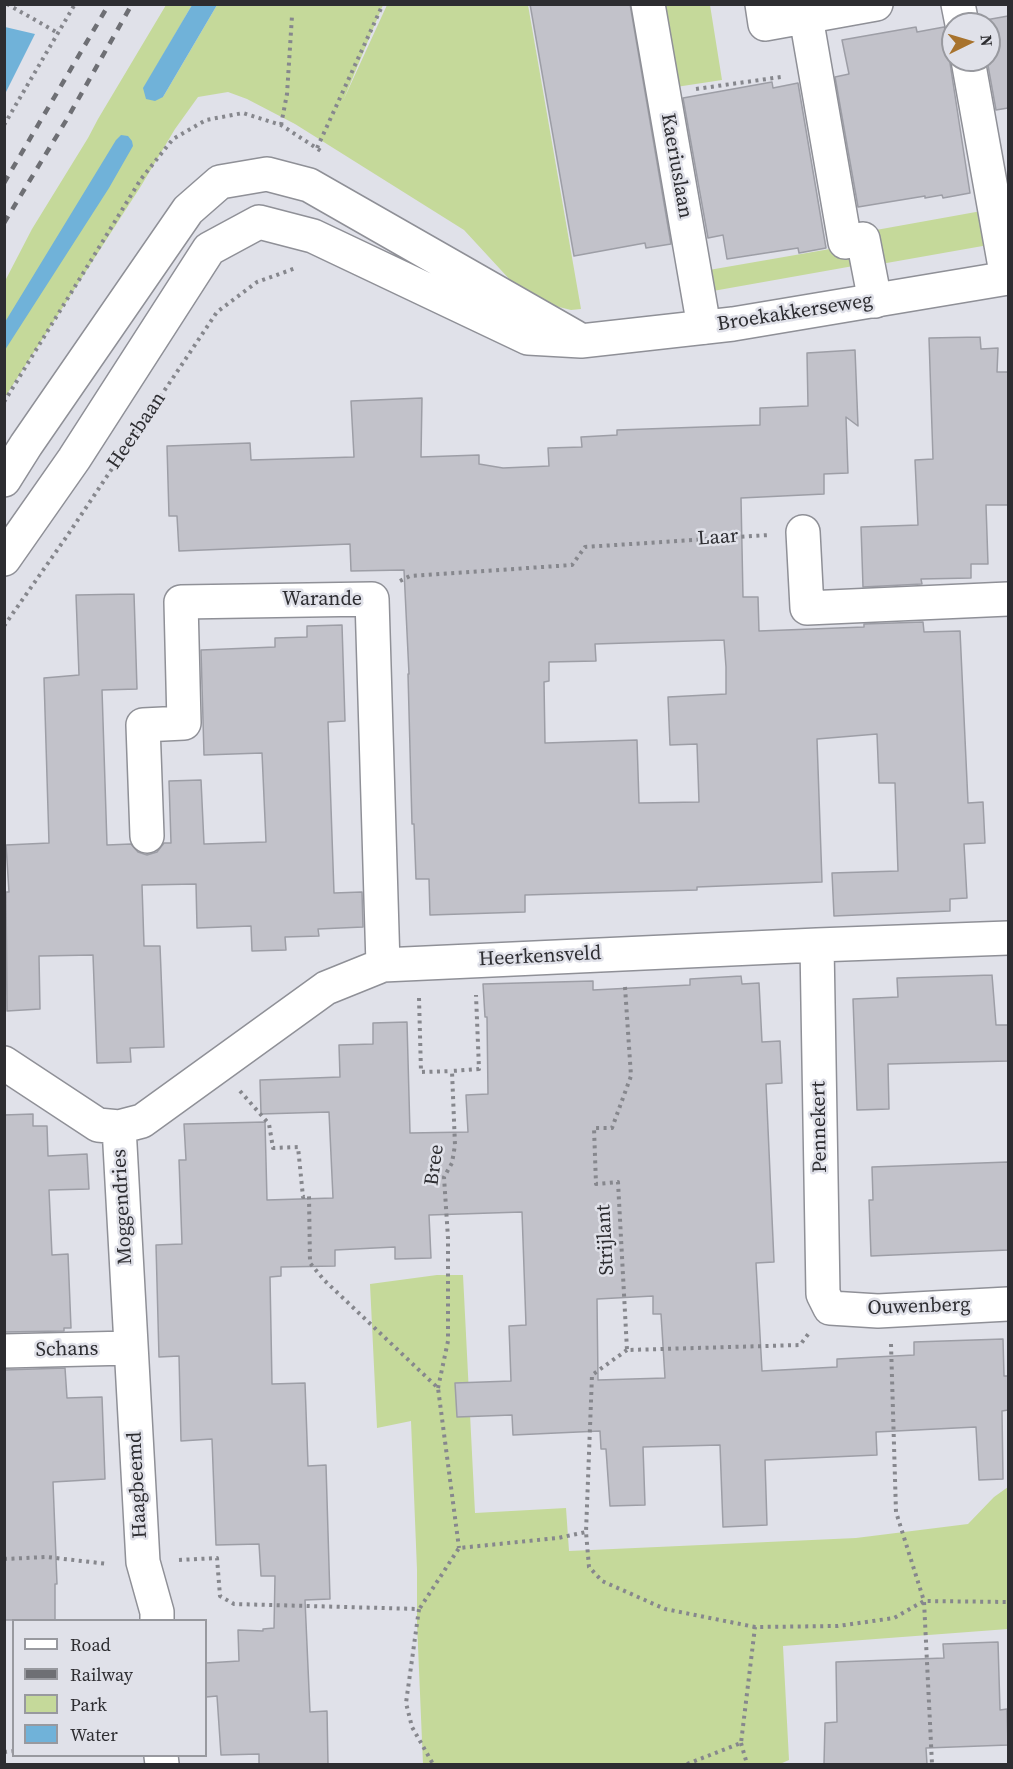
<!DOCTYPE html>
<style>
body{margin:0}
#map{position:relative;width:1013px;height:1769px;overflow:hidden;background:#e0e1e9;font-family:"Source Serif 4",serif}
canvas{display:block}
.frame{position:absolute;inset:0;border:6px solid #2d2d31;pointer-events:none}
.legend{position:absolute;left:12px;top:1619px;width:195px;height:138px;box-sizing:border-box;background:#e0e1e9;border:2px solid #98999f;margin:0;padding:8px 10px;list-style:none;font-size:18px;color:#2d2d31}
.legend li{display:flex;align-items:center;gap:12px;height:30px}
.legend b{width:30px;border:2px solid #98999f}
.north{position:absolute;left:941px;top:12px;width:60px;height:60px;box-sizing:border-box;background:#e0e1e9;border:2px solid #98999f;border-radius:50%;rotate:85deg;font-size:16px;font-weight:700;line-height:24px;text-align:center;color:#2d2d31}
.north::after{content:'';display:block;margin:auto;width:21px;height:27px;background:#a8732d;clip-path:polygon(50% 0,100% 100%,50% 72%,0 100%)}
</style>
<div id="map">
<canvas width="1013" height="1769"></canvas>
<div class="frame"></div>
<ul class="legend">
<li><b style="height:8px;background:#fff"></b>Road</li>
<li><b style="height:8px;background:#6e6f74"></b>Railway</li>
<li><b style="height:16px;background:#c5d99a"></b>Park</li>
<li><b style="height:16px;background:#70b2d9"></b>Water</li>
</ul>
<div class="north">N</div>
</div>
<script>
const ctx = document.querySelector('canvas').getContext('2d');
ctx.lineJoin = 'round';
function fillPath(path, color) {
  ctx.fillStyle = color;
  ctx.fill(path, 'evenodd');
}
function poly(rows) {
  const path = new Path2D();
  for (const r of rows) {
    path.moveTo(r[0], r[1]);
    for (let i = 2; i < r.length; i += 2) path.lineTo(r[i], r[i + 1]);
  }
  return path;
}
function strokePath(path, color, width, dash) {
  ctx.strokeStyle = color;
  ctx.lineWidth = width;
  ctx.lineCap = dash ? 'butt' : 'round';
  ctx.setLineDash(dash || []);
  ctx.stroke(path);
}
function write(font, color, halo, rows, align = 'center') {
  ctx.font = font + ' "Source Serif 4",serif';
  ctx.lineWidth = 5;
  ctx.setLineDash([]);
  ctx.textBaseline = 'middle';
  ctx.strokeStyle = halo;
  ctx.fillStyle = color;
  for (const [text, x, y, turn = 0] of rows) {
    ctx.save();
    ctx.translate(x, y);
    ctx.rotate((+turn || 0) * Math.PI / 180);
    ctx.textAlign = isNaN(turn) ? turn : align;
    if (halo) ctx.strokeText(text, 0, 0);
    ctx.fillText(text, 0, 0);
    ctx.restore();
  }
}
const green = poly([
 [166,5,192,5,144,88,163,97,217,5,383,5,343,101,387,5,528,5,581,309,571,310,543,303,524,295,464,230,295,124,247,99,228,92,198,97,175,129,141,186,5,397,5,281,32,229,88,138,98,119],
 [662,5,710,5,722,80,676,87],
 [987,210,994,244,881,264,876,230],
 [853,245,859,265,713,291,709,270],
 [437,1275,463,1275,475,1513,566,1508,569,1551,856,1538,968,1524,994,1497,1008,1487,1008,1629,783,1646,789,1760,780,1764,423,1764,417,1623,417,1570,411,1421,377,1428,370,1284]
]);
const water = poly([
 [192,5,217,5,163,97,155,101,146,99,143,88],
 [5,27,35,34,5,94,4,27],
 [121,135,128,136,132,141,133,146,109,188,5,350,5,322,116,140]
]);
const building = poly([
 [530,4,630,4,671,244,646,248,645,243,574,256,530,4],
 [1008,16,1008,108,996,110,987,60,989,60,989,24,980,24,980,21,1008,16],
 [916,27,917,32,944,27,948,36,953,40,953,50,950,54,950,63,970,193,943,198,942,195,925,198,925,196,858,207,835,77,849,74,842,40,916,27],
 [772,82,773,88,798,83,826,248,799,253,798,248,727,259,723,235,708,238,683,98,772,82],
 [980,337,981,349,998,348,997,372,1008,372,1008,505,986,505,988,564,971,564,971,578,921,579,922,584,863,587,861,527,918,525,915,460,933,459,929,338,980,337],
 [855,350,858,426,846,417,848,473,824,474,824,494,741,498,743,597,758,597,759,631,864,627,864,624,923,622,924,632,960,631,968,803,983,802,985,843,964,844,967,898,950,899,950,911,834,916,832,873,898,871,895,783,879,783,877,734,817,739,822,882,697,887,697,890,525,895,525,912,430,915,429,879,416,879,414,824,412,824,408,674,409,674,404,570,351,571,350,544,179,551,177,516,169,516,167,446,250,443,251,460,354,457,351,401,422,398,421,457,479,455,479,464,503,468,549,466,548,448,582,447,581,437,617,435,617,430,760,425,760,408,808,406,807,353,855,350],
 [724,640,726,667,726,694,668,697,670,745,697,744,699,802,639,803,637,740,545,743,544,682,549,681,549,662,596,661,595,644,724,640],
 [134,594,137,689,102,690,107,845,131,844,138,852,147,855,157,852,164,843,171,843,169,781,201,780,204,844,266,842,262,753,204,755,201,650,275,647,275,638,307,637,307,626,342,625,345,721,328,722,334,893,362,892,363,927,318,929,319,936,285,937,286,950,252,951,251,926,197,928,196,884,142,885,144,946,160,946,164,1047,130,1048,131,1062,97,1063,93,955,39,956,40,1009,7,1011,6,892,9,892,6,845,49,843,44,678,79,675,76,595,134,594],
 [992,975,996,1025,1008,1025,1008,1061,888,1064,889,1109,857,1110,853,999,898,997,897,978,992,975],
 [741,976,742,984,759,983,762,1042,780,1041,782,1083,766,1084,774,1262,756,1263,762,1371,837,1367,837,1359,914,1355,914,1342,1003,1339,1004,1376,1008,1376,1008,1410,1002,1411,1003,1479,979,1480,976,1427,876,1432,877,1455,765,1460,767,1525,723,1527,720,1445,643,1447,645,1505,610,1506,606,1449,601,1449,600,1431,513,1435,512,1415,457,1417,455,1383,511,1381,509,1326,526,1325,522,1212,429,1215,431,1258,395,1259,395,1247,335,1250,335,1266,281,1267,281,1276,270,1277,272,1384,305,1383,308,1466,326,1465,330,1599,305,1600,310,1712,327,1711,328,1764,259,1764,259,1754,221,1755,217,1696,206,1697,206,1663,239,1661,238,1630,263,1631,263,1629,274,1628,275,1576,261,1576,259,1544,216,1545,212,1439,181,1441,179,1356,159,1357,156,1245,182,1244,179,1160,186,1160,184,1124,265,1122,267,1200,333,1198,329,1112,261,1114,260,1080,340,1077,339,1045,373,1044,373,1023,407,1022,410,1133,468,1132,466,1095,488,1094,487,1017,485,1017,483,984,593,981,593,990,690,985,690,979,741,976],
 [653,1296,653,1314,661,1314,665,1378,598,1380,597,1299,653,1296],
 [33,1114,33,1126,47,1126,48,1156,87,1154,89,1189,49,1190,52,1255,68,1254,71,1328,64,1328,64,1331,4,1332,4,1115,33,1114],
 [1008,1162,1008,1250,871,1256,869,1200,873,1200,872,1167,1008,1162],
 [65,1368,67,1398,102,1397,105,1479,53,1482,57,1584,55,1584,55,1620,4,1620,4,1370,65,1368],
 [998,1642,1000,1710,1007,1709,1008,1745,926,1748,927,1764,824,1764,825,1723,837,1722,836,1662,944,1658,943,1644,998,1642]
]);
const path = poly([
 [7,4,58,33],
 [696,89,781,77],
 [4,125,75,4],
 [281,125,287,94,292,16],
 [317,148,383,4],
 [4,402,141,179,173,139,206,120,243,113,281,125,321,151],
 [400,581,410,576,572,565,585,547,769,535],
 [4,626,67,536,217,312,257,282,296,268],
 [625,987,631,1076,612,1128,594,1128,596,1184,618,1182,627,1350,800,1345,809,1333],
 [419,998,421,1072,452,1071],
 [240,1091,269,1124,273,1148,298,1147,303,1197,309,1196,310,1263,324,1280,438,1388,459,1548],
 [891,1344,896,1512,924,1601,932,1764],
 [627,1350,592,1375,586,1532,589,1567,602,1581,665,1609,755,1627],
 [438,1388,448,1341,448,1238,444,1177,452,1163,455,1145,452,1071,479,1069,476,995],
 [4,1559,47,1557,108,1564],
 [179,1560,217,1558,220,1596,234,1604,419,1609,406,1703,412,1727,433,1764],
 [420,1608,459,1548,558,1538,586,1532],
 [741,1743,747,1764],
 [4,1752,14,1751],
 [687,1764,741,1743,755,1627,838,1626,894,1618,924,1601,1008,1602]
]);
const street = poly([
 [648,4,704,327],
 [762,4,765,24,876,4],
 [958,4,962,24],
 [806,17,845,242,863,239,875,301],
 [968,60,1007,278],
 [803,532,807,608,1008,599],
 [147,836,143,725,184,723,181,602,372,599,383,965],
 [817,945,823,1294,830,1308,878,1311,1008,1304],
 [4,1063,98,1125,119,1127,142,1121,326,988,383,965,817,945,1008,938],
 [119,1127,143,1562,157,1612,157,1620],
 [4,1351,130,1348],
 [161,1756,162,1764]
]);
const secondary = poly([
 [4,480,26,445,188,210,220,182,267,174,309,185,575,337],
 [4,559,74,459,209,249,259,222,313,236,528,338,581,341,733,324,1008,278]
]);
const rail = poly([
 [4,183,109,4],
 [4,223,67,119,132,4]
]);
const streetNames = [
 ["Kaeriuslaan",676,166,80],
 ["Broekakkerseweg",795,313,-9],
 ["Heerbaan",137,431,-56],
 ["Laar",718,538,-4],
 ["Warande",322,600],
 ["Heerkensveld",540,957,-3],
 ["Pennekert",820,1127,-91],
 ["Bree",435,1165,-82],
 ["Moggendries",123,1207,-93],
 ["Strijlant",606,1240,-93],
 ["Ouwenberg",919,1307,-2],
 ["Schans",67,1350,-1],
 ["Haagbeemd",138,1485,-93]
];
fillPath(green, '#c5d99a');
fillPath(water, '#70b2d9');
fillPath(building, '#c2c2ca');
strokePath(building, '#9d9ea6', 1.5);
strokePath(street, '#8f9097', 36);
strokePath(secondary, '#8f9097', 36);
strokePath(path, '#86878d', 4, [3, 4.5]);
strokePath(street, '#fff', 33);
strokePath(secondary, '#fff', 33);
strokePath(rail, '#6e6f74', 4.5, [8, 8]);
write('20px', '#2d2d31', '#e0e1e9', streetNames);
</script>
